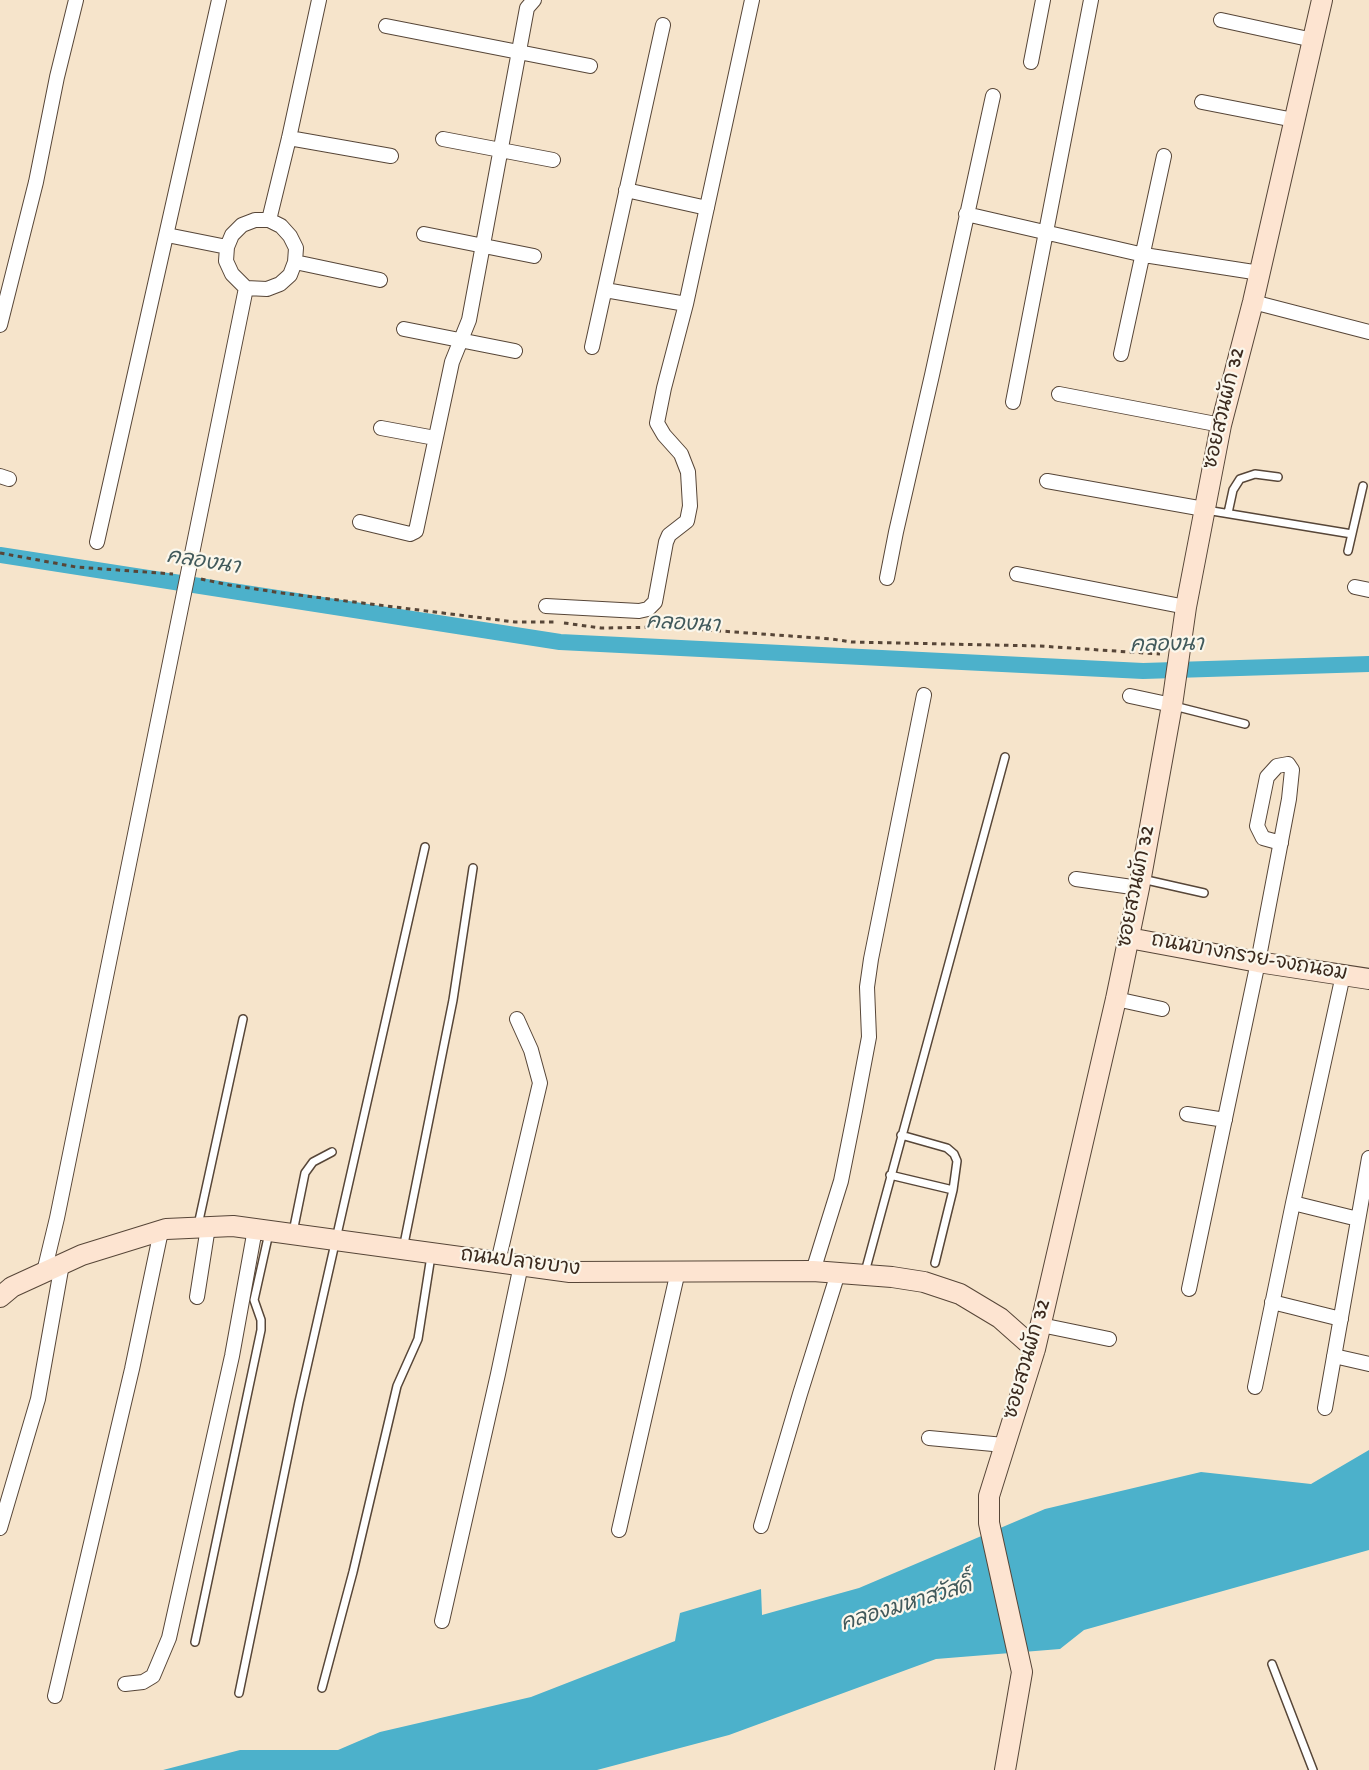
<!DOCTYPE html>
<meta charset="utf-8">
<style>
body{margin:0}
canvas{display:block;background:#f6e4cb}
</style>
<canvas width="1369" height="1770"></canvas>
<script>
const ctx = document.querySelector('canvas').getContext('2d');
ctx.lineJoin = 'round';
function fillPath(path, color) {
  ctx.fillStyle = color;
  ctx.fill(path, 'evenodd');
}
function poly(rows) {
  const path = new Path2D();
  for (const r of rows) {
    path.moveTo(r[0], r[1]);
    for (let i = 2; i < r.length; i += 2) path.lineTo(r[i], r[i + 1]);
  }
  return path;
}
function strokePath(path, color, width, dash) {
  ctx.strokeStyle = color;
  ctx.lineWidth = width;
  ctx.lineCap = dash ? 'butt' : 'round';
  ctx.setLineDash(dash || []);
  ctx.stroke(path);
}
function write(font, color, halo, rows, align = 'center') {
  ctx.font = font + ' "Gochi Hand","Playpen Sans Thai",sans-serif';
  ctx.lineWidth = 4.5;
  ctx.setLineDash([]);
  ctx.textBaseline = 'middle';
  ctx.strokeStyle = halo;
  ctx.fillStyle = color;
  for (const [text, x, y, turn = 0] of rows) {
    ctx.save();
    ctx.translate(x, y);
    ctx.rotate((+turn || 0) * Math.PI / 180);
    ctx.textAlign = isNaN(turn) ? turn : align;
    if (halo) ctx.strokeText(text, 0, 0);
    ctx.fillText(text, 0, 0);
    ctx.restore();
  }
}
const water = poly([
 [1369,1450,1369,1550,1084,1630,1060,1649,936,1659,729,1735,597,1770,163,1770,240,1750,338,1750,380,1732,531,1697,675,1641,680,1613,761,1589,762,1615,859,1588,1045,1509,1201,1472,1311,1484]
]);
const canal = poly([
 [0,555,560,642,1143,671,1369,664]
]);
const path = poly([
 [0,553,76,567,173,574],
 [201,579,229,585,282,593,515,622,554,622],
 [564,623,601,628,665,627,832,639,851,642,1040,646,1160,654]
]);
const lane = poly([
 [1206,510,1352,534],
 [1228,513,1233,490,1240,479,1255,474,1278,477],
 [1348,551,1363,486],
 [1174,706,1245,724],
 [1142,879,1204,893],
 [901,1135,947,1148,954,1154,957,1161,953,1190,935,1263],
 [890,1175,953,1190],
 [198,1225,243,1019],
 [293,1232,305,1173,313,1162,332,1152],
 [403,1249,453,1000,473,868],
 [865,1272,1005,757],
 [195,1642,261,1330,261,1320,254,1300,269,1233],
 [1272,1664,1313,1770],
 [322,1688,353,1572,397,1386,418,1339,431,1256],
 [239,1693,299,1402,425,847]
]);
const street = poly([
 [1221,20,1313,40],
 [386,26,590,66],
 [1031,62,1043,0],
 [1202,102,1294,120],
 [289,138,391,156],
 [443,139,553,160],
 [626,190,707,208],
 [966,214,1144,255,1260,273],
 [255,220,269,220,281,226,290,236,296,248,295,262,290,275,280,284,267,289,246,288,232,274,226,261,227,247,232,235,242,225,255,220],
 [269,220,289,138,319,0],
 [424,234,534,256],
 [167,235,227,247],
 [295,262,380,280],
 [605,290,686,304],
 [1253,302,1369,332],
 [0,325,36,182,57,77,76,0],
 [404,329,515,351],
 [592,347,663,25],
 [1121,354,1164,156],
 [1059,394,1221,425],
 [1013,402,1091,0],
 [381,428,435,438],
 [0,476,9,479],
 [1047,481,1204,509],
 [360,522,410,534,416,531,452,362,469,320,527,8,534,0],
 [97,542,219,0],
 [1017,574,1186,607],
 [887,578,896,532,932,375,993,96],
 [1355,587,1369,590],
 [546,606,639,611,648,609,655,602,666,542,669,535,687,521,690,506,688,472,681,454,664,435,657,423,664,388,686,304,752,0],
 [1130,696,1172,705],
 [1076,879,1139,888],
 [1116,999,1162,1009],
 [1187,1114,1225,1120],
 [1293,1203,1358,1219],
 [498,1262,540,1083,531,1050,517,1019],
 [813,1271,841,1181,855,1111,869,1037,867,987,871,959,924,695],
 [44,1272,57,1218,246,288],
 [1189,1289,1258,962,1289,799,1292,770,1288,764,1277,766,1267,777,1257,826,1263,838,1281,843],
 [197,1297,208,1227],
 [1272,1302,1341,1319],
 [1041,1325,1109,1339],
 [1334,1356,1369,1364],
 [1255,1387,1293,1203,1343,975],
 [1325,1408,1369,1158],
 [929,1438,1004,1445],
 [761,1526,800,1394,838,1273],
 [0,1528,38,1399,62,1264],
 [619,1530,678,1271],
 [442,1621,498,1374,521,1265],
 [125,1684,143,1682,153,1676,169,1638,232,1356,255,1229],
 [55,1696,132,1369,161,1231]
]);
const secondary = poly([
 [1129,938,1258,962,1369,979],
 [0,1297,12,1287,82,1255,166,1229,233,1226,570,1272,813,1271,892,1277,924,1282,960,1294,1000,1318,1035,1349],
 [1005,1770,1022,1672,989,1523,989,1496,1035,1349,1116,999,1139,888,1172,705,1186,607,1221,425,1253,302,1322,0]
]);
const streetNames = [
 ["ซอยสวนผัก 32",1226,409,-77],
 ["ซอยสวนผัก 32",1138,887,-79],
 ["ถนนบางกรวย-จงถนอม",1249,959,10],
 ["ถนนปลายบาง",520,1264,7],
 ["ซอยสวนผัก 32",1029,1360,-74]
];
const waterNames = [
 ["คลองนา",203,564,9],
 ["คลองนา",683,626,3],
 ["คลองนา",1167,647,-1],
 ["คลองมหาสวัสดิ์",907,1607,-17]
];
fillPath(water, '#4cb1cb');
strokePath(canal, '#4cb1cb', 16);
strokePath(lane, '#574638', 10);
strokePath(street, '#574638', 16);
strokePath(secondary, '#574638', 22);
strokePath(path, '#574638', 3, [4.5, 4.5]);
strokePath(lane, '#fff', 7);
strokePath(street, '#fff', 14);
strokePath(secondary, '#fde4d1', 20);
write('20px', '#3b2a1e', '#fbf7ec', streetNames);
write('italic 21px', '#41595b', '#fbf7ec', waterNames);
</script>
